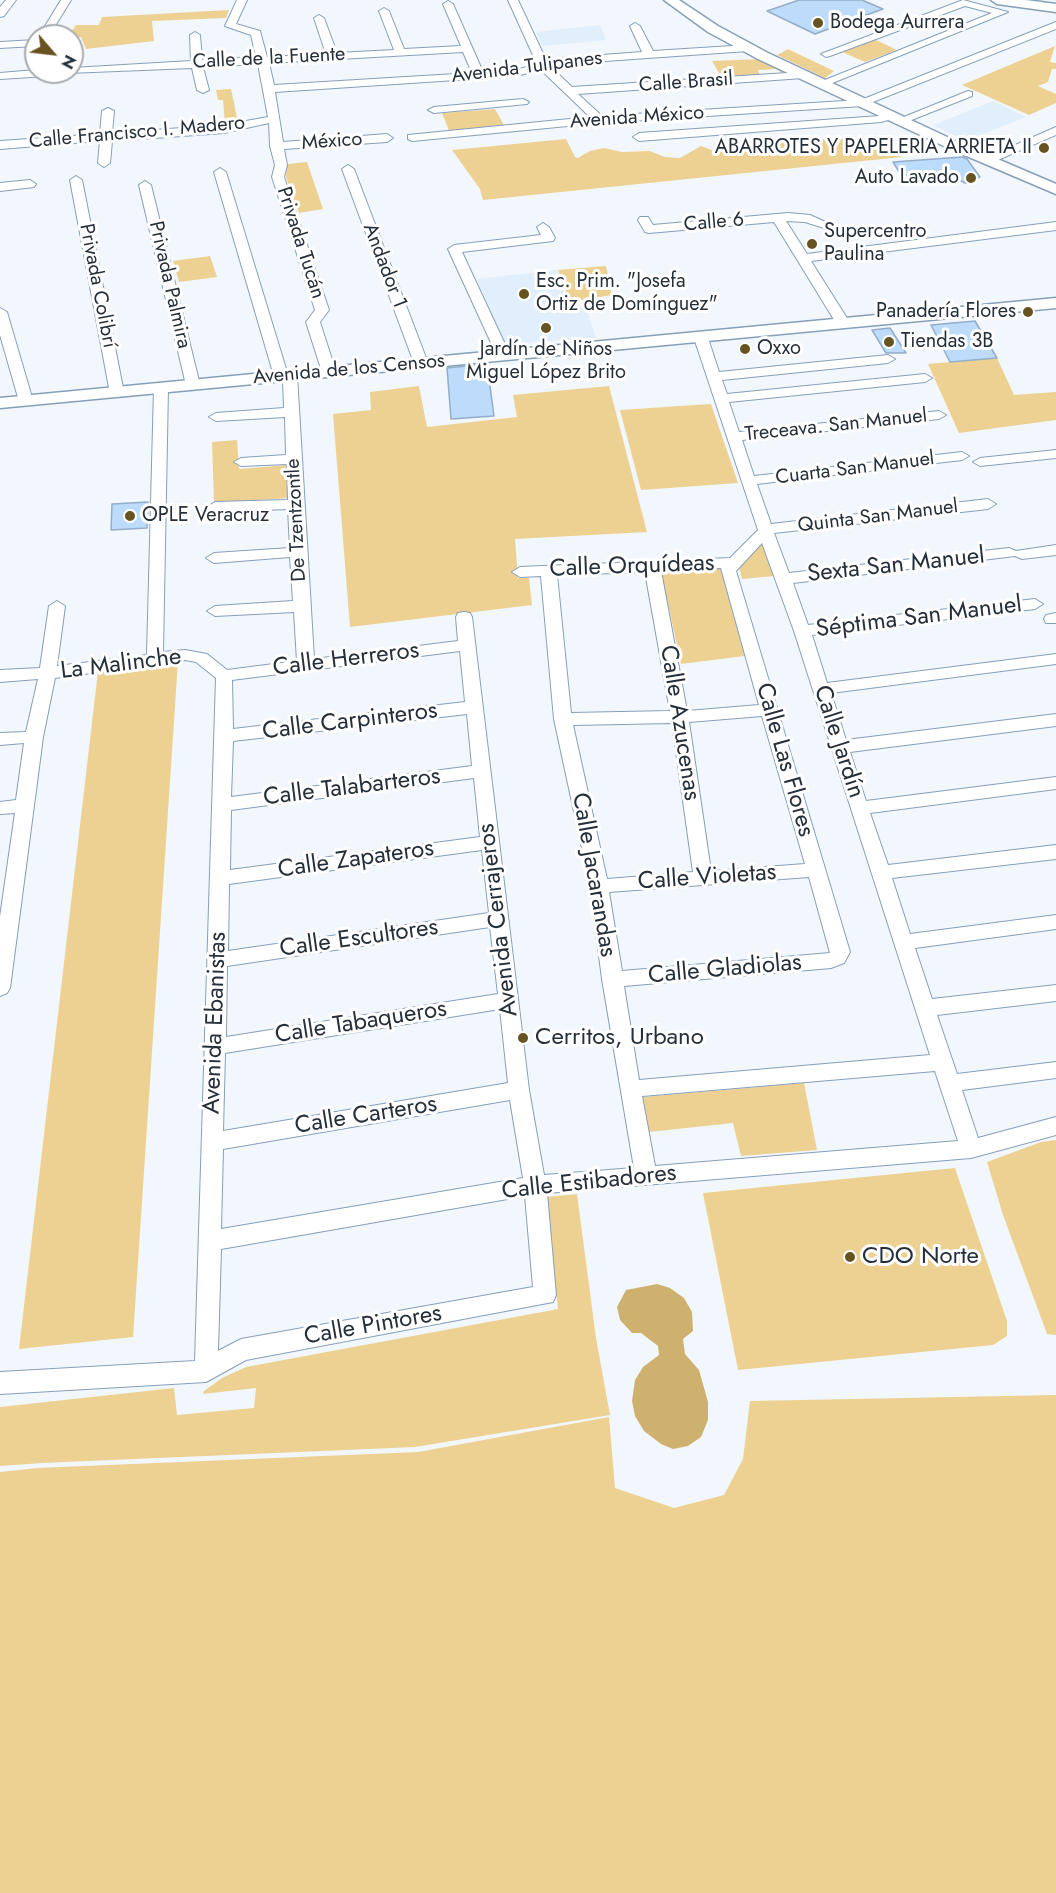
<!DOCTYPE html>
<meta charset="utf-8">
<style>
body{margin:0}
#map{position:relative;width:1056px;height:1893px;overflow:hidden;background:#f1f7fd;font-family:Jost,sans-serif}
canvas{display:block}
.north{position:absolute;left:24px;top:24px;width:60px;height:60px;box-sizing:border-box;background:#fff;border:2px solid #a8acb0;border-radius:50%;rotate:118deg;font-size:16px;font-weight:700;line-height:24px;text-align:center;color:#252f3a}
.north::after{content:'';display:block;margin:auto;width:21px;height:27px;background:#675321;clip-path:polygon(50% 0,100% 100%,50% 72%,0 100%)}
</style>
<div id="map">
<canvas width="1056" height="1893"></canvas>
<div class="north">N</div>
</div>
<script>
const ctx = document.querySelector('canvas').getContext('2d');
ctx.lineJoin = 'round';
function fillPath(path, color) {
  ctx.fillStyle = color;
  ctx.fill(path, 'evenodd');
}
function poly(rows) {
  const path = new Path2D();
  for (const r of rows) {
    path.moveTo(r[0], r[1]);
    for (let i = 2; i < r.length; i += 2) path.lineTo(r[i], r[i + 1]);
  }
  return path;
}
function strokePath(path, color, width, dash) {
  ctx.strokeStyle = color;
  ctx.lineWidth = width;
  ctx.lineCap = dash ? 'butt' : 'round';
  ctx.setLineDash(dash || []);
  ctx.stroke(path);
}
function write(font, color, halo, rows, align = 'center') {
  ctx.font = font + ' Jost,sans-serif';
  ctx.lineWidth = 6;
  ctx.setLineDash([]);
  ctx.textBaseline = 'middle';
  ctx.strokeStyle = halo;
  ctx.fillStyle = color;
  for (const [text, x, y, turn = 0] of rows) {
    ctx.save();
    ctx.translate(x, y);
    ctx.rotate((+turn || 0) * Math.PI / 180);
    ctx.textAlign = isNaN(turn) ? turn : align;
    if (halo) ctx.strokeText(text, 0, 0);
    ctx.fillText(text, 0, 0);
    ctx.restore();
  }
}
const built = poly([
 [600,25,606,40,542,46,536,32],
 [993,101,1026,117,965,141,933,125],
 [557,270,569,309,586,307,596,338,505,344,477,279]
]);
const green = poly([
 [229,10,226,18,152,21,154,41,86,49,81,37,72,39,72,36,68,36,76,25,99,25,102,17],
 [874,39,897,50,865,62,842,52],
 [1055,46,1050,62,1056,63,1056,69,1052,69,1048,82,1038,86,1056,94,1056,103,1029,115,962,85],
 [788,49,834,71,825,78,777,55],
 [761,59,787,71,782,73,776,69,758,70,760,75,722,78,712,61],
 [231,89,238,122,225,124,223,100,218,100,216,90],
 [495,109,505,127,450,133,442,113],
 [784,138,805,145,821,139,857,139,867,145,902,157,483,200,480,189,452,150,566,139,575,157,578,158,590,151,604,148,622,152,650,151,665,157,680,158,701,146,717,152,747,150,749,145,761,141],
 [307,162,323,209,299,213,286,177,287,164],
 [210,256,217,277,179,282,173,261],
 [606,266,612,295,570,302,558,270],
 [997,358,1014,395,1056,392,1056,420,959,433,928,364],
 [419,386,427,427,517,417,513,395,609,386,647,532,515,539,518,578,529,578,532,605,350,627,333,414,371,410,370,392],
 [711,404,738,483,641,490,620,410],
 [237,440,239,469,287,465,289,498,214,503,212,442],
 [761,541,775,576,742,579,739,567],
 [722,566,745,656,681,664,661,571],
 [178,661,133,1337,19,1349,98,671],
 [804,1083,817,1150,741,1156,733,1123,649,1132,643,1097],
 [1056,1140,1056,1335,1047,1334,1003,1215,987,1162,1041,1142],
 [955,1168,1007,1321,1007,1336,993,1345,738,1370,703,1193],
 [577,1194,596,1338,610,1415,415,1447,42,1463,0,1466,0,1407,174,1388,177,1415,254,1408,256,1388,203,1394,204,1391,222,1378,246,1367,558,1309,546,1197],
 [1056,1395,1056,1893,0,1893,0,1472,37,1468,418,1452,609,1417,615,1488,674,1508,724,1495,743,1459,750,1401]
]);
const water = poly([
 [657,1284,670,1288,684,1298,692,1312,693,1331,683,1339,685,1354,699,1370,708,1402,708,1420,701,1437,688,1446,673,1449,661,1444,644,1431,635,1416,632,1401,635,1380,643,1367,659,1355,658,1346,641,1333,632,1333,620,1320,617,1307,626,1290]
]);
const building = poly([
 [799,0,862,0,883,9,815,34,767,11,799,0],
 [962,157,967,159,980,177,965,183,943,172,901,175,893,162,962,157],
 [975,321,997,358,950,362,931,325,975,321],
 [890,328,906,353,886,353,872,330,890,328],
 [487,364,494,416,451,419,447,368,487,364],
 [148,502,147,528,111,530,112,504,148,502]
]);
const minor = poly([
 [6,0,16,0,4,16,0,17,0,7,6,0],
 [61,0,71,0,49,36,39,36,61,0],
 [237,0,247,0,236,24,260,31,267,57,326,54,314,18,319,15,324,18,337,53,394,50,379,11,384,8,389,11,404,49,461,46,443,4,448,1,453,4,483,72,516,70,537,64,508,0,518,0,547,62,562,58,642,52,630,26,635,23,640,26,653,51,748,45,753,48,748,51,562,64,551,67,572,87,803,72,809,75,803,78,578,94,602,116,861,100,1056,22,1056,29,863,106,599,123,412,141,408,139,408,135,590,117,541,70,516,76,275,92,283,142,387,134,393,138,387,142,284,149,287,165,284,177,329,310,320,322,336,372,329,376,322,372,306,322,315,310,272,177,275,165,270,146,269,123,224,133,112,141,110,163,104,167,98,163,100,141,0,149,0,141,100,134,102,111,108,108,114,111,112,133,224,125,268,117,258,64,203,67,209,90,203,93,197,90,192,68,68,73,63,75,0,79,0,73,36,70,72,72,72,68,191,61,190,35,195,32,200,35,202,60,256,57,251,35,225,26,237,0],
 [463,52,472,73,274,85,269,63,463,52],
 [963,0,1008,12,825,86,821,87,815,84,992,13,965,6,830,56,826,57,821,54,963,0],
 [36,40,36,46,0,48,0,42,36,40],
 [968,91,972,92,972,96,904,123,900,124,894,121,968,91],
 [523,99,529,102,527,104,434,113,428,110,434,107,523,99],
 [891,113,895,114,895,118,881,122,639,141,633,137,639,133,880,116,891,113],
 [1056,127,1056,135,991,163,987,164,981,160,1056,127],
 [348,165,354,169,428,363,426,366,421,367,414,363,342,169,348,165],
 [220,168,226,172,287,372,295,372,297,375,314,659,458,641,456,617,458,613,464,612,470,613,472,617,529,1090,544,1175,634,1168,602,979,590,886,554,719,541,576,520,577,512,572,520,567,730,558,758,530,694,338,701,334,708,338,719,372,888,355,895,359,888,363,722,380,727,394,925,374,932,378,925,382,729,402,739,432,939,411,946,415,939,419,742,440,754,476,962,452,969,456,962,460,757,484,771,524,988,499,996,504,988,509,774,533,789,573,1009,548,1016,551,1056,545,1056,555,1022,559,1015,556,793,583,808,625,1035,599,1043,604,1035,609,812,635,827,683,1056,654,1056,664,831,693,846,740,1056,714,1056,726,850,752,866,801,1056,777,1056,789,870,813,888,865,1056,845,1056,859,892,878,910,934,1056,915,1056,929,915,948,932,999,1056,985,1056,1001,937,1015,957,1074,1056,1062,1056,1078,962,1090,978,1138,1056,1117,1056,1135,971,1158,547,1193,556,1295,553,1302,246,1360,206,1382,0,1394,0,1372,195,1361,216,678,196,662,185,660,55,678,43,737,10,988,7,993,0,996,0,917,15,813,0,814,0,802,16,800,24,743,0,745,0,733,26,732,38,679,0,682,0,670,40,668,49,606,57,601,65,606,57,666,147,655,154,388,161,384,168,388,163,652,185,650,207,654,227,670,297,661,294,612,215,616,207,611,215,606,293,601,290,557,214,563,206,558,214,553,290,548,288,509,215,512,207,507,215,502,288,500,287,464,241,466,234,462,241,458,286,455,285,417,216,421,209,417,216,413,284,408,283,380,276,379,274,376,214,172,220,168],
 [762,543,794,631,930,1055,639,1080,624,986,831,968,844,963,850,952,736,571,762,543],
 [721,568,759,705,687,711,661,571,721,568],
 [645,572,670,711,571,713,557,575,645,572],
 [460,651,465,702,233,729,232,680,460,651],
 [467,714,472,766,231,797,233,741,467,714],
 [762,716,805,864,711,871,689,722,762,716],
 [672,723,693,872,607,879,573,725,672,723],
 [474,778,480,837,230,870,231,810,474,778],
 [482,850,489,913,228,951,229,884,482,850],
 [809,877,830,953,622,971,609,892,809,877],
 [490,927,498,994,226,1037,227,966,490,927],
 [500,1009,508,1083,223,1131,225,1053,500,1009],
 [935,1071,958,1141,655,1166,642,1096,935,1071],
 [510,1100,523,1178,221,1229,223,1149,510,1100],
 [525,1196,533,1287,241,1339,218,1351,221,1249,525,1196],
 [76,176,82,180,124,393,117,397,110,393,70,180,76,176],
 [30,180,36,184,34,187,0,191,0,183,30,180],
 [145,181,151,185,200,385,193,389,186,385,139,185,145,181],
 [788,213,810,215,830,224,824,228,805,222,786,221,807,254,1056,222,1056,230,811,261,850,323,843,327,836,323,774,222,649,233,645,232,638,220,640,217,648,217,653,225,788,213],
 [543,223,549,227,555,238,553,241,462,252,510,355,508,358,498,358,448,249,454,245,541,235,537,227,543,223],
 [0,308,7,312,33,401,31,404,21,404,19,401,0,335,0,308],
 [1056,450,1056,458,980,466,973,462,980,458,1056,450],
 [1056,613,1056,623,1046,623,1044,619,1046,615,1056,613]
]);
const tertiary = poly([
 [664,0,679,0,718,26,768,53,960,143,1056,184,1056,194,950,149,758,59,708,32,664,0],
 [991,0,1026,0,1056,4,1056,12,997,4,991,0],
 [1056,298,1056,308,0,408,0,398,1056,298]
]);
const markers = [
 [818,23,6,"#675321"],
 [1044,148,6,"#675321"],
 [971,178,6,"#675321"],
 [812,244,6,"#675321"],
 [524,294,6,"#675321"],
 [1028,312,6,"#675321"],
 [546,328,6,"#675321"],
 [889,342,6,"#675321"],
 [745,349,6,"#675321"],
 [130,516,6,"#675321"],
 [523,1038,6,"#675321"],
 [850,1257,6,"#675321"]
];
const farPoinames = [
 ["Bodega Aurrera",830,23],
 ["ABARROTES Y PAPELERIA ARRIETA II",1032,148,"right"],
 ["Auto Lavado",959,178,"right"],
 ["Supercentro",824,232],
 ["Paulina",824,255],
 ["Esc. Prim. \"Josefa",536,282],
 ["Ortiz de Domínguez\"",536,305],
 ["Panadería Flores",1016,312,"right"],
 ["Tiendas 3B",901,342],
 ["Oxxo",757,349],
 ["Jardín de Niños",546,350,"center"],
 ["Miguel López Brito",546,373,"center"],
 ["OPLE Veracruz",142,516]
];
const farStreetnames = [
 ["Calle de la Fuente",269,59,-3],
 ["Avenida Tulipanes",527,68,-7],
 ["Calle Brasil",686,83,-4],
 ["Avenida México",637,118,-4],
 ["Calle Francisco I. Madero",137,133,-5],
 ["México",332,142,-4],
 ["Calle 6",714,223,-5],
 ["Privada Tucán",300,243,72],
 ["Andador 1",384,266,69],
 ["Privada Palmira",169,285,77],
 ["Privada Colibrí",97,286,79],
 ["Avenida de los Censos",349,370,-5],
 ["Treceava. San Manuel",836,426,-6],
 ["Cuarta San Manuel",855,469,-7],
 ["Quinta San Manuel",878,517,-7],
 ["De Tzentzontle",297,520,-93]
];
const streetNames = [
 ["Sexta San Manuel",896,566,-6],
 ["Calle Orquídeas",632,567,-2],
 ["Séptima San Manuel",919,618,-7],
 ["Calle Herreros",346,660,-7],
 ["La Malinche",121,665,-7],
 ["Calle Carpinteros",350,722,-7],
 ["Calle Azucenas",679,723,81],
 ["Calle Jardín",838,742,72],
 ["Calle Las Flores",784,760,74],
 ["Calle Talabarteros",352,788,-7],
 ["Calle Zapateros",356,860,-8],
 ["Calle Jacarandas",593,875,80],
 ["Calle Violetas",707,878,-4],
 ["Avenida Cerrajeros",499,920,-97],
 ["Calle Escultores",359,939,-8],
 ["Calle Gladiolas",725,970,-5],
 ["Avenida Ebanistas",216,1023,-88],
 ["Calle Tabaqueros",361,1023,-9],
 ["Calle Carteros",366,1116,-9],
 ["Calle Estibadores",589,1183,-6],
 ["Calle Pintores",373,1326,-10]
];
const poiNames = [
 ["Cerritos, Urbano",535,1038],
 ["CDO Norte",862,1257]
];
fillPath(built, '#e1eefc');
fillPath(green, '#edd193');
fillPath(water, '#ceb16f');
fillPath(building, '#bddbfb');
strokePath(building, '#94adc8', 1.5);
strokePath(minor, '#869fb9', 2);
strokePath(tertiary, '#869fb9', 3);
fillPath(minor, '#fff');
fillPath(tertiary, '#fff');
for (const [x, y, r, color] of markers) {
  const dot = new Path2D();
  dot.arc(x, y, r, 0, 2 * Math.PI);
  ctx.fillStyle = color;
  ctx.fill(dot);
  strokePath(dot, '#fff', 2);
}
write('20px', '#252f3a', '#fff', farPoinames, 'left');
write('20px', '#252f3a', '#fff', farStreetnames);
write('24px', '#252f3a', '#fff', streetNames);
write('24px', '#252f3a', '#fff', poiNames, 'left');
</script>
